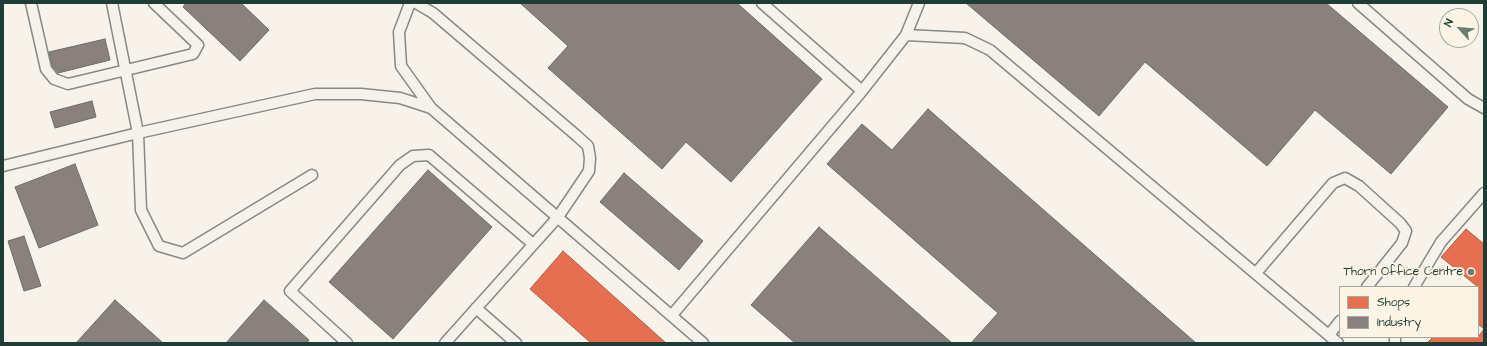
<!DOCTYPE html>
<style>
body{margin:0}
#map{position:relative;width:1487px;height:346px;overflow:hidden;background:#f7f3ea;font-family:"Architects Daughter",sans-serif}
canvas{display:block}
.frame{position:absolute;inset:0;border:4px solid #1f3d34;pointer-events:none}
.legend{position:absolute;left:1339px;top:286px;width:140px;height:52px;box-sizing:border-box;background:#fcf5e5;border:1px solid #a4ab9e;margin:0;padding:5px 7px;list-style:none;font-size:12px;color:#1f3d34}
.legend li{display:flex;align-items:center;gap:8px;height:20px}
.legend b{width:20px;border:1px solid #a4ab9e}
.north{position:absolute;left:1439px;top:8px;width:40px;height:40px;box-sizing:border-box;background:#fcf5e5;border:1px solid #a4ab9e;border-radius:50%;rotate:297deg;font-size:11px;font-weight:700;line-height:16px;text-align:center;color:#1f3d34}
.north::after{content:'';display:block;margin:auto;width:14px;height:18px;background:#6b7d74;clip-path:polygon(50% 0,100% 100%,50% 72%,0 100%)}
</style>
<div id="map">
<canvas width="1487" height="346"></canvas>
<div class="frame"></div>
<ul class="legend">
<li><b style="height:11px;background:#e76f51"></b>Shops</li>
<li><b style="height:11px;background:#8a817c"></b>Industry</li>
</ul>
<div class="north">N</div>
</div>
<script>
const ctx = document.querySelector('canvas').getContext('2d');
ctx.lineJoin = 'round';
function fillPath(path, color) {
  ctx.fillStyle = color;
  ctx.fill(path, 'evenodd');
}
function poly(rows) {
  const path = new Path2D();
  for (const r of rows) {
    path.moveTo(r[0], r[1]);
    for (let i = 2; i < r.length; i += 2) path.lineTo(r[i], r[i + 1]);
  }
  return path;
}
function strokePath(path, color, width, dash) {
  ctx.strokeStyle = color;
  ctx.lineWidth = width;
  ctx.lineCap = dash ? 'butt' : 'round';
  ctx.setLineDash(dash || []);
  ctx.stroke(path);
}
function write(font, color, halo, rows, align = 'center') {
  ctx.font = font + ' "Architects Daughter",sans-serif';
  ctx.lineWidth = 4;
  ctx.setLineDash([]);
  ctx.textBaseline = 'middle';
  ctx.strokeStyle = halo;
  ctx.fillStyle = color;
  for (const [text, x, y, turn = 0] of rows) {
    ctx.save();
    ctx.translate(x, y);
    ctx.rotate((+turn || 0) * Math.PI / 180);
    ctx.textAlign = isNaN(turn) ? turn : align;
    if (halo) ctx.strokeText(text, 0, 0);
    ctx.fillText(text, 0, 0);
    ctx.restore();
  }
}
const shops = poly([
 [1466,229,1484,244,1484,329,1478,324,1478,287,1441,257,1466,229],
 [563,251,666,343,591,343,530,289,563,251],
 [1484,329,1484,343,1427,343,1433,337,1478,337,1484,329]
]);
const industry = poly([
 [186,3,241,3,269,30,240,61,183,7,186,3],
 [520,3,737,3,822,79,731,182,686,142,662,169,548,68,568,46,520,3],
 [966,3,1326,3,1448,107,1391,174,1315,110,1267,166,1145,62,1099,116,966,3],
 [105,39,110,60,54,74,49,52,105,39],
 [92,101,96,117,55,128,50,112,92,101],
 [928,109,1196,343,971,343,998,313,827,164,862,124,892,150,928,109],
 [75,164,98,225,39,248,15,187,75,164],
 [428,170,492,227,393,339,329,282,428,170],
 [624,173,703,241,679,270,600,202,624,173],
 [819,227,952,343,795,343,751,305,819,227],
 [24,236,41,286,24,291,8,241,24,236],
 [115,300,163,343,76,343,115,300],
 [264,300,309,340,307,343,226,343,264,300]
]);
const path = poly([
 [3,188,3,181]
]);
const lane = poly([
 [31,3,46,69,54,79,68,84,193,54,198,45,154,3],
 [112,3,138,133,141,210,159,246,183,253,312,175],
 [410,3,399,32,401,66,431,108,703,343],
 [416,3,433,13,577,136,588,146,590,158,589,171,558,217,445,343],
 [762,3,862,91],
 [1358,3,1468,99,1484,108],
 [906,35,965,38,990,50,1338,343],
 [3,166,138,133,315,94,361,94,400,98,431,108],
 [1256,273,1333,183,1345,178,1359,186,1400,223,1406,231,1402,243,1367,287],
 [1414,287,1441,242,1484,193],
 [476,308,516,343],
 [672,315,862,91,906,35,919,3],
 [1329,335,1340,321],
 [347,343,290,291,400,165,413,156,429,155,533,244],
 [1395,343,1395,337]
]);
const markers = [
 [1471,272,4,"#6b7d74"]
];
const poiNames = [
 ["Thorn Office Centre",1463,272]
];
fillPath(shops, '#e76f51');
strokePath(shops, '#ab6048', 1);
fillPath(industry, '#8a817c');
strokePath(industry, '#6a6d66', 1);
strokePath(lane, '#868984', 13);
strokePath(path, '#b0b2ad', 2.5, [3, 3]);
strokePath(lane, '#f5f2ec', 10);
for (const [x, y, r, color] of markers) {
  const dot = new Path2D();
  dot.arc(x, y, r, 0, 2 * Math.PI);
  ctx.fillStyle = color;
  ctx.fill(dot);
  strokePath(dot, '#fcf5e5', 1.5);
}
write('12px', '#1f3d34', '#fcf5e5', poiNames, 'right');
</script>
